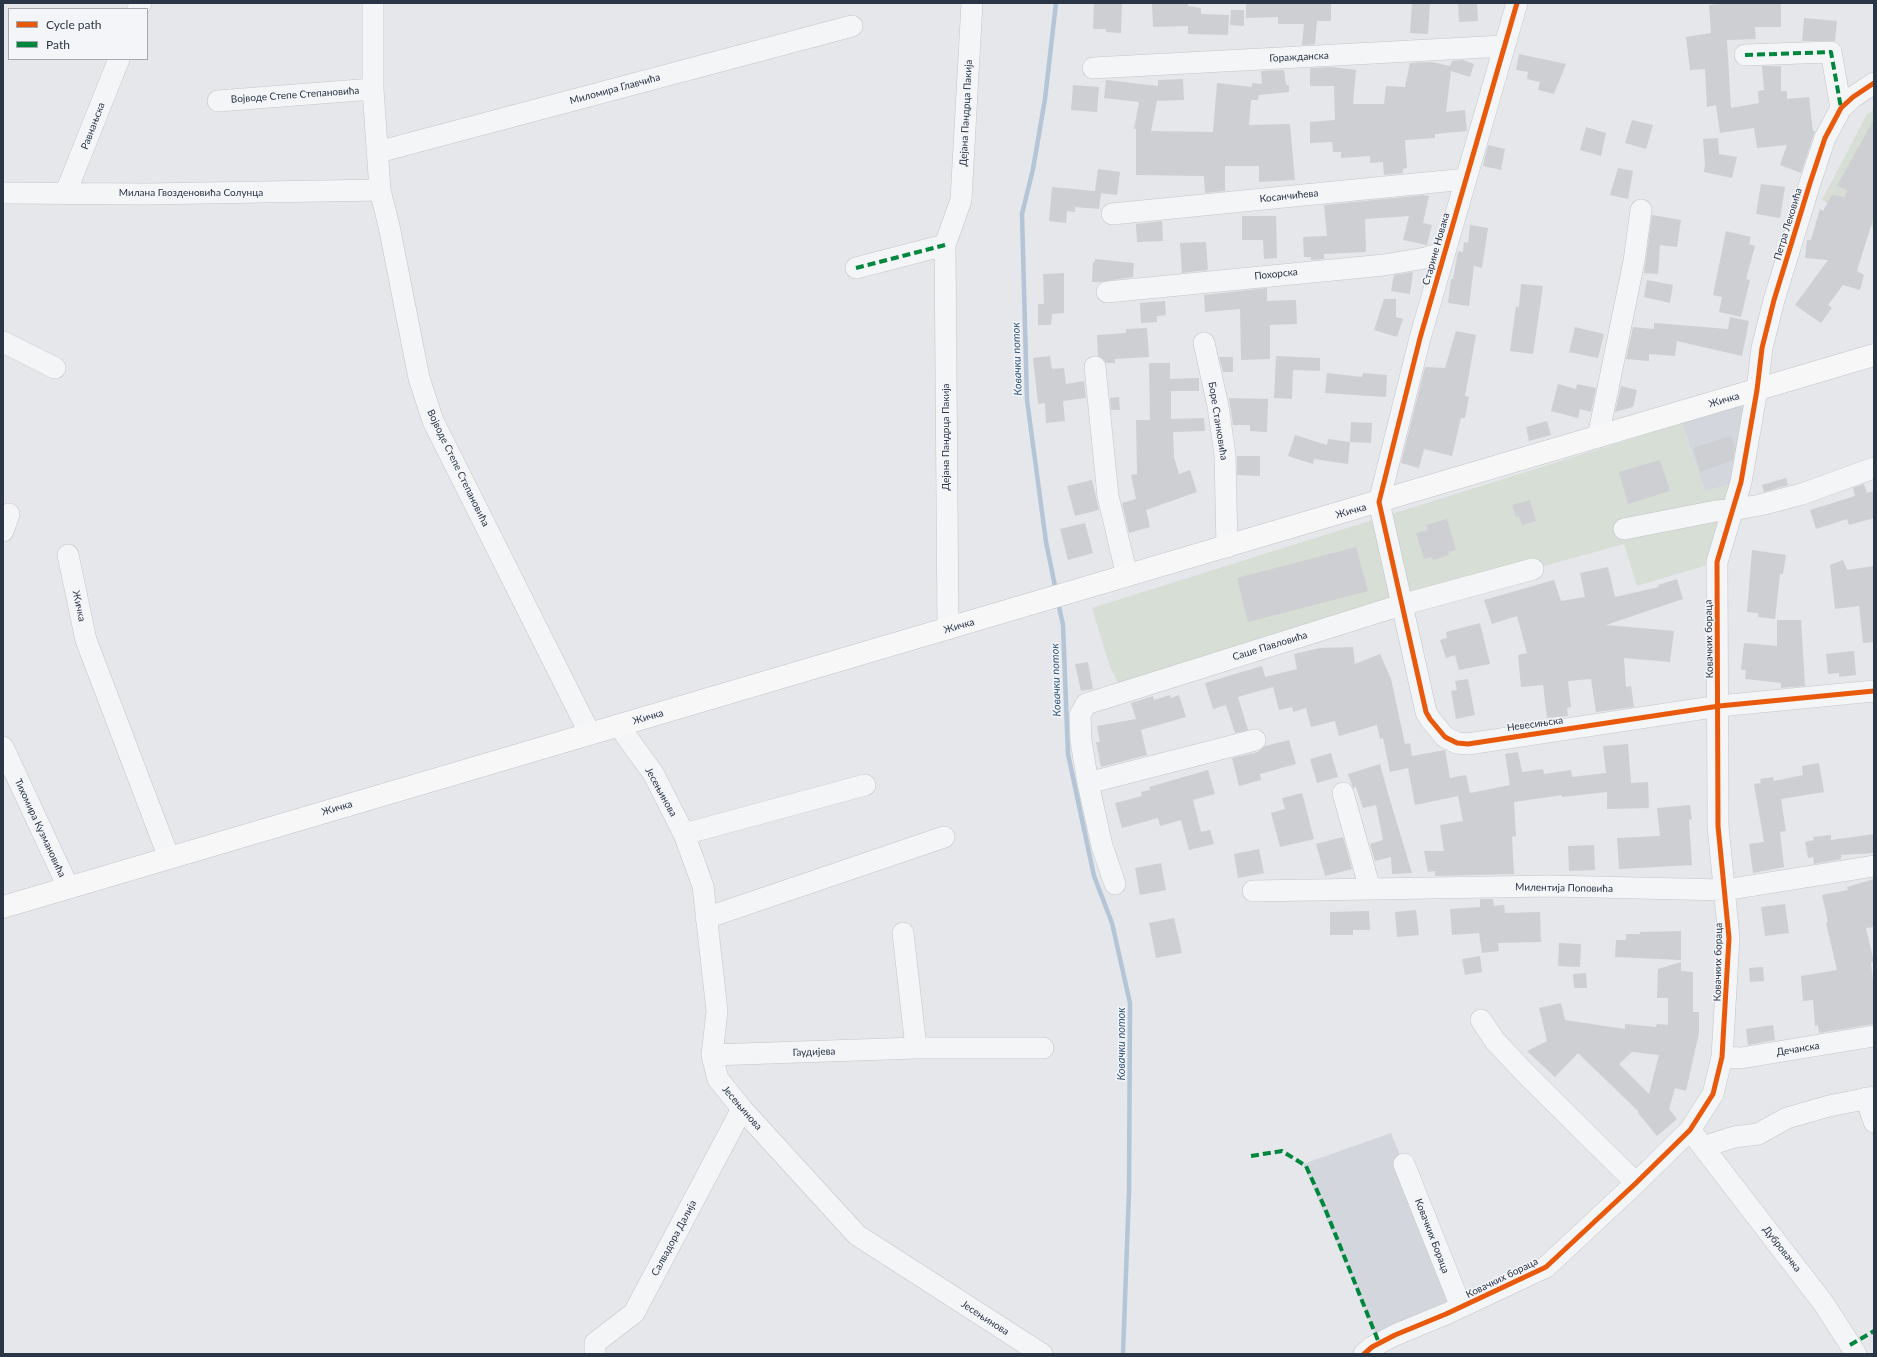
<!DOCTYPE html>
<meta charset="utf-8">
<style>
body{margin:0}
#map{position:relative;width:1877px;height:1357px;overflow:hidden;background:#e5e7ea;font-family:Lato,sans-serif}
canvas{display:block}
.frame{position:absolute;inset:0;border:4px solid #2a3545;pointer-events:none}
.legend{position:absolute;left:8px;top:8px;width:140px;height:52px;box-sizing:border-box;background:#f3f5f9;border:1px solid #a3a8b1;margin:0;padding:5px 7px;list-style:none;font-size:12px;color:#2a3545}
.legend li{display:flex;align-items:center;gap:8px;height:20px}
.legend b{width:20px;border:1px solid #a3a8b1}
</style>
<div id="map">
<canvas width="1877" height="1357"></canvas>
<div class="frame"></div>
<ul class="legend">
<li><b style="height:5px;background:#e8590c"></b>Cycle path</li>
<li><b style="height:5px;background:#00873e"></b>Path</li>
</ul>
</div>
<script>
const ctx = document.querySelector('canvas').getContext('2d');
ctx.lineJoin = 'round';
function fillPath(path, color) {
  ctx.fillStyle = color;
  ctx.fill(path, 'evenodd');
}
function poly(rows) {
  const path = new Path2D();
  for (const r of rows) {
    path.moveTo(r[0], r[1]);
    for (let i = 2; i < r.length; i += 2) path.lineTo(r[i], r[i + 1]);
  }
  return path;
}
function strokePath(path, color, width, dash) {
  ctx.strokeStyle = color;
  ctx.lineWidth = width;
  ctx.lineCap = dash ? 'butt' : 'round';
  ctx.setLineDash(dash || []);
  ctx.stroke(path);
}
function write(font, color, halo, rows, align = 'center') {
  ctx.font = font + ' Lato,sans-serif';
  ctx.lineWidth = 3;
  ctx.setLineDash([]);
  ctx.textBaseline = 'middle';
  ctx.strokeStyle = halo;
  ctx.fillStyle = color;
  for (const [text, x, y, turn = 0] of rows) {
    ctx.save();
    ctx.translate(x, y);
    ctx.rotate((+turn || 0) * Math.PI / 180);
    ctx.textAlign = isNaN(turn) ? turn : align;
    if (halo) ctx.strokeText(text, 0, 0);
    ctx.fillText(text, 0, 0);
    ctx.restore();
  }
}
const built = poly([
 [1755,401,1741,482,1705,491,1682,423],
 [1391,1133,1461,1307,1379,1343,1303,1164]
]);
const green = poly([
 [1874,110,1874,228,1822,200,1867,114],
 [1682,423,1705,491,1741,482,1717,562,1637,586,1624,544,1533,569,1123,692,1110,667,1092,608]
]);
const stream = poly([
 [1056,591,1046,542,1027,400,1022,214,1033,169,1045,99,1056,3],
 [1058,602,1063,625,1068,754,1094,876,1112,923,1130,1003,1129,1191,1123,1354]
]);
const building = poly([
 [1094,3,1122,3,1121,33,1106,32,1106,29,1093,29],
 [1152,3,1188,3,1188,6,1201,8,1201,14,1229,15,1228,35,1188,34,1188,26,1153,27],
 [1246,3,1331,3,1331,21,1317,21,1315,44,1302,45,1304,24,1278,24,1278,17,1246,18],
 [1412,3,1430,3,1428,34,1410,33],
 [1458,3,1477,3,1478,21,1459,22],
 [1732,3,1781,4,1781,27,1755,27,1756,39,1727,40,1731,108,1759,103,1758,91,1764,90,1762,66,1781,66,1781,91,1787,91,1787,99,1809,97,1813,131,1815,131,1801,173,1780,165,1787,145,1757,148,1754,128,1720,133,1716,105,1707,107,1705,69,1690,70,1686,37,1711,33,1709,5],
 [1231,10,1244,10,1244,26,1230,25],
 [1804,18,1837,21,1835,41,1802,41],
 [1519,54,1566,64,1554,94,1538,90,1540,82,1527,79,1528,72,1516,70],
 [1463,60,1474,64,1470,77,1451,71,1446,112,1465,110,1467,131,1435,134,1435,138,1405,140,1407,168,1403,169,1403,173,1384,175,1383,162,1370,163,1370,156,1341,158,1341,152,1333,152,1332,142,1310,143,1310,122,1335,120,1334,86,1310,86,1310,68,1333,67,1356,70,1353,104,1384,104,1386,86,1405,87,1410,63,1432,62,1450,66,1452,61],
 [1284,70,1286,85,1289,85,1289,92,1259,95,1258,100,1251,100,1249,125,1290,124,1295,180,1259,182,1259,166,1225,166,1225,191,1205,193,1204,176,1136,175,1136,129,1134,129,1139,102,1104,98,1106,80,1158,86,1158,80,1183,79,1184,100,1157,101,1151,131,1213,132,1217,83,1252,87,1252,83,1262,84,1261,71],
 [1073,85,1099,87,1097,112,1071,110],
 [1874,119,1874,216,1857,271,1864,275,1860,290,1843,285,1828,305,1832,308,1821,323,1795,305,1828,260,1805,258,1807,240,1811,240,1820,209,1823,211,1832,195,1845,197,1847,190,1837,186],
 [1632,120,1653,125,1646,149,1625,143],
 [1586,127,1606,133,1601,156,1580,150],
 [1718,138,1719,154,1737,157,1732,178,1704,172,1705,165,1703,139],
 [1488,145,1505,149,1501,170,1483,166],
 [1618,168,1633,171,1628,199,1610,195],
 [1098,169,1120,172,1117,195,1101,193,1099,209,1075,207,1075,212,1067,211,1066,223,1049,221,1052,187,1095,191],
 [1761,184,1785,187,1780,218,1756,214],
 [1424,195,1429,196,1423,223,1432,225,1427,245,1403,240,1409,216,1365,219,1366,252,1324,254,1324,259,1311,260,1311,257,1304,257,1303,237,1327,236,1324,205],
 [1652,215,1681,220,1677,247,1660,245,1658,274,1644,273],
 [1242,216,1276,216,1277,258,1264,259,1263,240,1242,240],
 [1162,221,1163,241,1137,242,1136,224],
 [1470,225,1488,228,1482,268,1474,266,1469,306,1448,303,1451,279,1453,279,1458,251,1463,252,1464,242,1468,243],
 [1726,231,1751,237,1749,244,1755,246,1746,279,1750,280,1741,317,1719,312,1722,297,1713,295],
 [1206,242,1208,270,1182,273,1180,243],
 [1095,259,1134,263,1133,277,1100,282,1092,282,1093,262,1095,262],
 [1413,272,1410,294,1391,291,1394,275],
 [1064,273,1064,313,1052,314,1051,325,1038,325,1038,304,1044,304,1043,274],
 [1647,280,1673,285,1670,303,1644,297],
 [1521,284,1543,286,1533,354,1510,351,1516,306,1519,307],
 [1267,288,1267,301,1296,300,1297,324,1270,325,1270,359,1241,360,1240,309,1205,312,1204,295],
 [1384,299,1396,299,1396,317,1403,319,1397,337,1374,330],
 [1165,301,1166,315,1157,316,1157,322,1141,323,1140,303],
 [1730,317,1749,321,1742,356,1677,341,1675,356,1649,354,1649,361,1626,359,1633,327,1654,329,1654,323,1728,329],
 [1575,327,1604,334,1598,358,1569,352],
 [1147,328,1149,357,1115,359,1115,363,1106,363,1104,360,1098,356,1097,335,1126,333,1126,329],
 [1456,331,1476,335,1465,396,1469,397,1465,418,1461,418,1452,456,1424,449,1419,468,1401,463,1425,367,1445,368],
 [1050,356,1052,369,1064,368,1066,384,1084,381,1086,398,1063,401,1065,421,1046,423,1045,403,1038,404,1033,358],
 [1276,356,1320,358,1320,371,1293,370,1292,399,1274,398],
 [1219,357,1233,357,1233,372,1223,372],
 [1149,363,1170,363,1170,379,1199,378,1199,391,1171,391,1171,419,1204,418,1205,431,1173,432,1174,457,1179,474,1190,470,1197,492,1146,510,1150,527,1129,533,1122,503,1136,499,1131,475,1137,474,1136,420,1150,420],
 [1327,373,1362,377,1363,373,1387,375,1386,397,1325,393],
 [1558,384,1576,389,1577,384,1596,388,1591,412,1580,409,1578,418,1551,411],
 [1621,386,1637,390,1633,407,1615,412],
 [1119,397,1120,410,1111,410,1110,398],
 [1229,398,1268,399,1267,432,1250,431,1250,425,1233,425],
 [1547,421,1551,435,1529,441,1526,427],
 [1351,422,1372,423,1371,443,1350,442],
 [1295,435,1327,445,1328,439,1350,442,1348,464,1314,459,1313,464,1288,456],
 [1731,436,1735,447,1733,460,1700,472,1693,448],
 [1237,456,1260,456,1260,476,1237,475],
 [1660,460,1670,491,1628,504,1619,472],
 [1786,478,1788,485,1764,492,1762,485],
 [1092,480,1099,510,1075,516,1067,486],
 [1864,484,1867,493,1874,491,1874,518,1849,525,1847,519,1816,529,1810,510,1855,496,1853,488],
 [1530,500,1536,521,1522,525,1519,516,1516,517,1512,505],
 [1447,519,1456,550,1448,552,1449,555,1433,560,1432,557,1424,559,1416,533,1428,530,1426,525],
 [1085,523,1093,553,1068,560,1060,529],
 [1356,547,1368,591,1248,622,1237,578],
 [1752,550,1786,555,1783,574,1780,574,1775,619,1758,617,1758,613,1747,612],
 [1843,560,1847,570,1874,566,1874,642,1863,643,1859,606,1835,609,1830,565],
 [1608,567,1615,597,1659,587,1658,585,1677,579,1683,599,1606,625,1674,631,1670,662,1624,658,1626,687,1631,686,1634,707,1596,712,1591,679,1568,681,1571,707,1567,708,1568,716,1547,718,1543,685,1521,687,1518,655,1527,653,1517,616,1492,624,1484,600,1554,580,1561,601,1585,597,1580,573],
 [1777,620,1801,620,1805,686,1781,688,1781,683,1745,679,1746,670,1741,670,1744,643,1777,646],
 [1480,623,1490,664,1459,670,1455,655,1446,658,1440,640,1447,638,1446,632],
 [1353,647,1355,664,1380,654,1391,679,1405,744,1410,743,1412,756,1445,750,1450,778,1466,775,1470,793,1510,785,1505,754,1518,752,1522,772,1543,769,1544,774,1571,770,1572,777,1606,773,1603,746,1628,744,1631,783,1648,782,1649,808,1607,809,1607,792,1562,797,1562,795,1514,802,1516,836,1512,837,1514,874,1435,876,1435,871,1428,872,1424,851,1444,851,1440,825,1463,821,1458,796,1415,805,1408,768,1390,772,1383,738,1380,739,1377,725,1339,736,1335,721,1311,727,1306,708,1293,712,1292,707,1279,710,1273,687,1238,697,1248,730,1235,733,1226,705,1213,709,1205,683,1262,666,1265,677,1297,669,1294,654,1320,648],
 [1854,651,1856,675,1839,677,1839,673,1828,674,1826,654],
 [1088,662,1093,689,1081,691,1075,664],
 [1468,679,1475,715,1456,719,1451,691,1457,690,1455,681],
 [1170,695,1171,698,1179,695,1186,717,1141,730,1147,755,1101,767,1096,742,1100,742,1097,726,1136,719,1131,703,1153,696,1154,700],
 [1289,740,1296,764,1260,774,1261,780,1239,786,1232,758,1258,752,1265,746],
 [1331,753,1338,777,1317,783,1310,759],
 [1819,763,1824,792,1781,799,1786,831,1780,832,1784,867,1753,873,1749,844,1764,842,1754,784,1761,783,1760,779,1773,777,1774,781,1803,775,1802,766],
 [1380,764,1387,790,1412,873,1392,874,1391,857,1375,861,1370,844,1383,840,1376,805,1363,808,1356,787,1353,788,1348,774],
 [1208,770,1215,794,1193,800,1201,832,1210,830,1214,844,1189,850,1181,820,1160,826,1158,818,1122,828,1115,803,1142,796,1141,792,1150,790,1149,787],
 [1302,793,1314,839,1280,847,1271,813,1285,809,1282,798],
 [1690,805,1692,819,1689,820,1692,865,1619,869,1617,838,1660,836,1657,808],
 [1874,834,1874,853,1841,855,1841,859,1814,864,1813,857,1808,858,1805,842,1814,840,1813,837,1831,835,1831,840],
 [1343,837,1352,869,1325,876,1316,844],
 [1594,845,1595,870,1569,871,1568,846],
 [1259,849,1264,873,1238,878,1234,854],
 [1161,863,1166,890,1140,895,1135,868],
 [1874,879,1874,927,1866,928,1874,962,1871,963,1874,989,1874,1024,1819,1033,1818,1025,1815,1026,1813,1000,1803,1001,1801,976,1837,970,1826,923,1828,922,1822,895,1848,890,1847,887],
 [1480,899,1493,899,1494,906,1504,905,1505,913,1540,912,1541,942,1498,943,1499,951,1482,953,1479,933,1452,935,1450,909,1480,907],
 [1785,904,1789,933,1765,936,1761,907],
 [1416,910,1419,935,1397,937,1395,912],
 [1369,911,1370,930,1353,930,1353,935,1330,935,1330,912],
 [1174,918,1182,953,1156,958,1149,923],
 [1681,931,1681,960,1615,957,1616,940,1626,940,1626,934,1640,934,1640,932],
 [1559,943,1581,944,1580,967,1558,966],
 [1480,956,1482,972,1465,975,1462,959],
 [1681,962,1681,971,1693,972,1693,1012,1699,1012,1699,1033,1686,1091,1675,1088,1669,1109,1677,1119,1657,1136,1638,1113,1639,1112,1578,1053,1555,1077,1527,1051,1547,1041,1539,1008,1561,1003,1565,1020,1625,1029,1625,1024,1656,1027,1657,1024,1668,1025,1668,998,1657,998,1658,969],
 [1632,1052,1659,1055,1649,1094,1619,1064],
 [1763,967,1764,981,1750,982,1749,968],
 [1586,973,1587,988,1574,988,1573,974],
 [1773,1025,1775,1040,1748,1045,1746,1029]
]);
const minor = poly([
 [373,3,373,89,380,190,389,226,419,378,433,421,590,734],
 [1517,3,1420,338,1379,502,1426,712,1430,719,1445,737,1457,743,1468,744,1719,706,1874,691],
 [138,9,141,3],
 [1745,55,1831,52,1841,108],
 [1093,68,1504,46],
 [218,101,373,89],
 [378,152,852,26],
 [66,192,119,59],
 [3,193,147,194,380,190],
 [1112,214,1466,179],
 [856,268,945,245],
 [1107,292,1384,265,1425,258,1445,252],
 [3,342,55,368],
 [1204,343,1218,406,1225,455,1227,547],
 [1095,367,1108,496,1127,576],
 [1598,437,1634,261,1641,210],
 [1624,529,1716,511,1732,510,1760,505,1802,494,1874,468],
 [3,531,9,514],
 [68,555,86,640,169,858],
 [948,629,945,245,961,200,972,3],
 [618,725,653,773,684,834,703,886,717,1011,712,1055,718,1079,742,1109,857,1235,1042,1354],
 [3,747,68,887],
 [1088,783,1255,740],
 [1343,793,1370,889],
 [684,834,865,785],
 [1115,884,1102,846,1088,783,1081,741,1080,715,1086,704,1401,605,1533,569],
 [1253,891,1550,886,1725,890,1874,866],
 [706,918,944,837],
 [903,933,916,1048],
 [1481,1020,1495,1041,1526,1074,1636,1183],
 [712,1055,916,1048,1043,1048],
 [1722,1057,1741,1058,1874,1036],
 [1866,1098,1874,1122],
 [1690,1130,1824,1304,1856,1354],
 [1703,1147,1734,1137,1758,1134,1787,1118,1829,1106,1874,1097],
 [1404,1164,1461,1307],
 [595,1354,595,1343,634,1313,742,1109],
 [1364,1354,1372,1347,1395,1335,1446,1314,1546,1267,1636,1183,1690,1130,1713,1094,1722,1057,1729,938,1718,826,1717,562,1741,482,1757,390,1762,348,1774,300,1810,183,1825,138,1841,108,1853,97,1874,83]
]);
const major = poly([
 [3,907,1874,355]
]);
const quiet = poly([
 [1745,55,1831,52,1841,108],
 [856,268,945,245],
 [1251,1156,1282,1151,1306,1166,1324,1206,1379,1343],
 [1850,1345,1874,1331]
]);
const cycleway = poly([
 [1517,3,1420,338,1379,502,1426,712,1430,719,1445,737,1457,743,1468,744,1719,706,1874,691],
 [1364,1354,1372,1347,1395,1335,1446,1314,1546,1267,1636,1183,1690,1130,1713,1094,1722,1057,1729,938,1718,826,1717,562,1741,482,1757,390,1762,348,1774,300,1810,183,1825,138,1841,108,1853,97,1874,83]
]);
const streetNames = [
 ["Горажданска",1299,57,-3],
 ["Миломира Главчића",615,89,-15],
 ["Војводе Степе Степановића",295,95,-4],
 ["Дејана Пандрца Пакија",966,113,-87],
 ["Равнањска",93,126,-69],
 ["Милана Гвозденовића Солунца",191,193],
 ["Косанчићева",1289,196,-6],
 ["Петра Лековића",1788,224,-73],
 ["Старине Новака",1436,249,-74],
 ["Похорска",1276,274,-6],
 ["Жичка",1724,400,-16],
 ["Боре Станковића",1218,421,81],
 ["Дејана Пандрца Пакија",946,437,-90],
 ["Војводе Степе Степановића",458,468,64],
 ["Жичка",1351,511,-16],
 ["Жичка",79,606,78],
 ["Жичка",959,626,-16],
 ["Ковачких бораца",1709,639,-91],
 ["Саше Павловића",1270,646,-17],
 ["Жичка",648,717,-16],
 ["Невесињска",1535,724,-8],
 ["Јесењинова",661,792,61],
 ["Жичка",337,808,-16],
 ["Тихомира Кузмановића",40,828,65],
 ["Милентија Поповића",1564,888,1],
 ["Ковачких бораца",1718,962,-89],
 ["Дечанска",1798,1049,-9],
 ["Гаудијева",814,1052,-2],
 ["Јесењинова",742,1108,49],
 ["Ковачких Бораца",1432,1236,69],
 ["Салвадора Далија",674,1238,-62],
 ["Дубровачка",1782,1249,52],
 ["Ковачких бораца",1502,1278,-26],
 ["Јесењинова",985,1318,33]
];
const waterNames = [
 ["Ковачки поток",1017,359,-92],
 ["Ковачки поток",1056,680,-92],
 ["Ковачки поток",1121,1044,-90]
];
fillPath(built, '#d3d7dd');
fillPath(green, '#d6ded5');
strokePath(stream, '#b3c5d6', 4.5);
fillPath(building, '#cdcfd3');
strokePath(minor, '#c3c5c8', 22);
strokePath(major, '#c0c4c8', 23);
strokePath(minor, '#f4f5f6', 21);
strokePath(major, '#f7f7f8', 22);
strokePath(quiet, '#00873e', 4, [8, 4]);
strokePath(cycleway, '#e8590c', 5);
write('10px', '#2a3545', '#f3f5f9', streetNames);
write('italic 11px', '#31557b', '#f3f5f9', waterNames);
</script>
